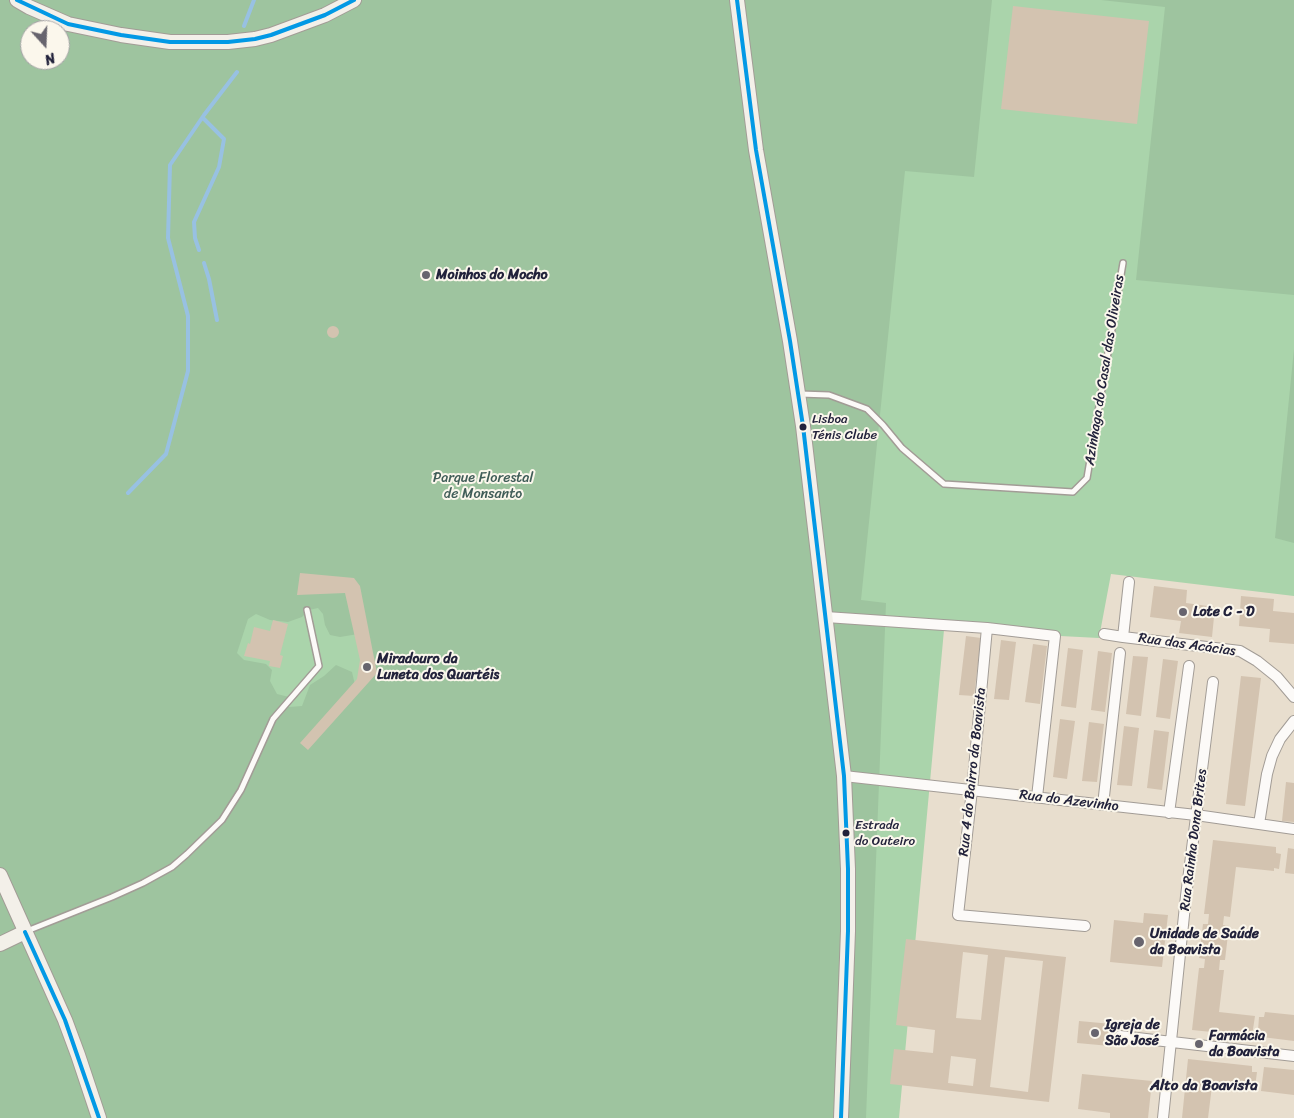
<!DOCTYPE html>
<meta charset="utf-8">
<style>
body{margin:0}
#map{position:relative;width:1294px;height:1118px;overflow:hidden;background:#e8dece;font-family:Sriracha,sans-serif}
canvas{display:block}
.north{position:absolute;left:20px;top:20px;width:50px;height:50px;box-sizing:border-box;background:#fbf7ec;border:1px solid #a4a2a5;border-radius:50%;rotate:160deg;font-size:14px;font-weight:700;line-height:20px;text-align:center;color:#22223b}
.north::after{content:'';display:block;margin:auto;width:18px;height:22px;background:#67646e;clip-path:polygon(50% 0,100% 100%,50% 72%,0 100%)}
</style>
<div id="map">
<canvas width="1294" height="1118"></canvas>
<div class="north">N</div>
</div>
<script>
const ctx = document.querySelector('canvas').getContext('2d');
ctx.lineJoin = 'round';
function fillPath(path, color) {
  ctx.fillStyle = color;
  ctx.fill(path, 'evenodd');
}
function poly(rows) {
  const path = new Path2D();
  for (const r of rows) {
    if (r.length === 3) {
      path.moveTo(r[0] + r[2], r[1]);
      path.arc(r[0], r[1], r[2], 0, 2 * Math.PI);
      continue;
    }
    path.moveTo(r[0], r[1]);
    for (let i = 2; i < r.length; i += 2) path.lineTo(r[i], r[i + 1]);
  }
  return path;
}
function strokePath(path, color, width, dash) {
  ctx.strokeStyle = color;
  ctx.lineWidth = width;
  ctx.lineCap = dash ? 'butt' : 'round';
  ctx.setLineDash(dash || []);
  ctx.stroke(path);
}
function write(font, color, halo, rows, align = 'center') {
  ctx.font = font + ' Sriracha,sans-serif';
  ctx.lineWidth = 4;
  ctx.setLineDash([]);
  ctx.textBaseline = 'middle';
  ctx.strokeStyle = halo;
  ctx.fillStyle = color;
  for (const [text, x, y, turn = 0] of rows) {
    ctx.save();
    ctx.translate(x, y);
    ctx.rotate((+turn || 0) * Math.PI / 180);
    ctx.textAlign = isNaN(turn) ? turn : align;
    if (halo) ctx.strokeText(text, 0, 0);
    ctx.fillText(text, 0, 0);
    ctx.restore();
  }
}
const green = poly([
 [0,0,1294,0,1294,596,1111,574,1099,638,944,630,899,1118,0,1118],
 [30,30,60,30,60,60,30,60]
]);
const forest = poly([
 [0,0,992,0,974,177,905,171,861,600,886,603,866,1118,0,1118],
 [30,30,60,30,60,60,30,60],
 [318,608,323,614,325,625,330,635,340,637,358,634,371,674,355,685,352,672,336,665,324,676,310,685,302,706,289,707,289,697,277,694,270,681,272,670,266,664,244,660,237,653,248,619,256,614,270,620,288,622,302,617,309,610],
 [1101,0,1294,0,1294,295,1136,280,1165,7],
 [1294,349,1294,543,1275,538]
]);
const stream = poly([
 [244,26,254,0],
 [199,250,195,238,194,222,219,167,224,139,203,118],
 [204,263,209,279,217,320],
 [128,493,166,454,188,371,188,316,168,238,170,165,204,115,237,72]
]);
const building = poly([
 [1013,6,1149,21,1137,124,1001,109],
 [426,275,6],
 [333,332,6],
 [300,573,354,578,360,586,377,673,308,750,300,743,357,679,360,660,345,593,297,595],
 [1154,586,1187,590,1186,603,1215,607,1212,637,1179,633,1181,621,1150,617],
 [1241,596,1274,599,1273,611,1294,613,1294,644,1269,642,1270,629,1239,626],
 [273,620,288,624,280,655,283,656,280,668,269,666,270,661,244,656,248,643,250,644,254,627,270,631],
 [966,636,981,638,974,696,959,695],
 [1001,640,1016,642,1009,700,994,699],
 [1033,644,1047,646,1040,704,1025,702],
 [1068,648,1083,650,1076,708,1061,706],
 [1098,651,1112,653,1105,712,1091,710],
 [1133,656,1148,657,1141,716,1126,714],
 [1163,659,1178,661,1170,719,1156,717],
 [1241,676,1261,678,1245,806,1226,804],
 [1060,719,1075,721,1067,779,1053,777],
 [1089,722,1104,724,1097,782,1082,781],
 [1124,726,1139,728,1132,786,1117,785],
 [1154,730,1169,732,1162,790,1147,788],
 [1286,782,1294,783,1294,822,1282,821],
 [1213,840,1276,847,1276,853,1281,854,1279,869,1274,868,1274,871,1236,867,1230,917,1224,916,1223,925,1229,926,1225,960,1220,960,1219,970,1224,970,1219,1012,1255,1016,1252,1036,1192,1030,1199,968,1204,968,1205,959,1199,958,1203,924,1208,924,1209,914,1204,914],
 [1288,848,1294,849,1294,874,1285,873],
 [1144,913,1168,915,1162,967,1110,962,1114,920,1143,923],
 [906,939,1066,957,1049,1102,890,1084,894,1049,933,1053,935,1030,896,1025],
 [963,952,988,955,981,1020,956,1018],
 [1005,957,1043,961,1028,1092,990,1087],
 [951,1056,976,1059,973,1086,948,1083],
 [1265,1012,1294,1015,1294,1041,1262,1037,1263,1032,1258,1031,1259,1017,1264,1017],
 [1079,1021,1112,1024,1110,1046,1077,1043],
 [1188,1059,1252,1066,1252,1072,1257,1072,1255,1087,1250,1087,1250,1090,1212,1086,1208,1118,1182,1118],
 [1264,1067,1294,1070,1294,1095,1261,1091],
 [1082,1074,1152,1081,1148,1118,1110,1118,1110,1113,1078,1109]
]);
const lane = poly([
 [800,394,829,395,867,409,883,425,902,448,944,484,1073,492,1087,478,1123,263],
 [27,931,112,897,143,883,172,867,187,854,222,820,241,790,273,719,319,666,307,610]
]);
const street = poly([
 [1129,582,1123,637,1240,651,1257,661,1277,677,1294,697],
 [826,617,987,628,1055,636,1037,797],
 [987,628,972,790,958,915,1085,926],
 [1104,634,1123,637],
 [844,776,1196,815,1294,829],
 [1103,805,1120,653],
 [1169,813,1189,666],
 [1259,824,1267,774,1272,756,1280,739,1294,721],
 [1120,1036,1294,1056],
 [1163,1118,1186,896,1213,682]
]);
const secondary = poly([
 [17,0,29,7,68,24,121,35,170,42,228,42,255,39,271,35,325,15,354,0],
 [737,0,756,150,790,341,803,426,844,776,848,869,848,931,841,1118],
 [0,875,65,1020,78,1055,99,1118],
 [0,944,25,932]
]);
const bus1 = poly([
 [17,0,68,24,121,35,170,42,228,42,255,39,271,35,325,15,354,0],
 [737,0,756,150,790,341,803,426,844,776,848,869,848,931,841,1118],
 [25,932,65,1020,99,1118]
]);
const markers = [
 [426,275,5,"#67646e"],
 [803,427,4.5,"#22223b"],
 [1183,612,5,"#67646e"],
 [367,667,5,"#67646e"],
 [846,833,4.5,"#22223b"],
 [1139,942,6,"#67646e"],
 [1095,1033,5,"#67646e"],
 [1199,1044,5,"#67646e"]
];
const busNames = [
 ["Lisboa",812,420],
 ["Ténis Clube",812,436],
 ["Estrada",855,826],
 ["do Outeiro",855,842]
];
const poiNames = [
 ["Moinhos do Mocho",436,275],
 ["Lote C - D",1193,612],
 ["Miradouro da",377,659],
 ["Luneta dos Quartéis",377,675],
 ["Unidade de Saúde",1150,934],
 ["da Boavista",1150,950],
 ["Igreja de",1105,1025],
 ["São José",1105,1041],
 ["Farmácia",1209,1036],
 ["da Boavista",1209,1052]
];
const streetNames = [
 ["Azinhaga do Casal das Oliveiras",1105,370,-81],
 ["Rua das Acácias",1187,645,8],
 ["Rua 4 do Bairro da Boavista",973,772,-84],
 ["Rua do Azevinho",1069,801,7],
 ["Rua Rainha Dona Brites",1194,840,-83]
];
const parkNames = [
 ["Parque Florestal",483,478],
 ["de Monsanto",483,494]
];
const neighbourhoodNames = [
 ["Alto da Boavista",1204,1086]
];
fillPath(green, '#aad4ab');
fillPath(forest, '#9ec49f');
strokePath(stream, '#98c1e2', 4);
fillPath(building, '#d3c3b0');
strokePath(lane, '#a29c96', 8);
strokePath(street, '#a29c96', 12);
strokePath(secondary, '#a29c96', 16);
strokePath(lane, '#fcfaf8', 5);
strokePath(street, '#fcfaf8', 10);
strokePath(secondary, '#f3f0e9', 14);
strokePath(bus1, '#0299e5', 4);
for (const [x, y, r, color] of markers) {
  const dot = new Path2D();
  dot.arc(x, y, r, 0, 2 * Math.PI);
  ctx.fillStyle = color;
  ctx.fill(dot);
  strokePath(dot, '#fbf7ec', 2);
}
write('13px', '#22223b', '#fbf7ec', busNames, 'left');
write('bold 14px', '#22223b', '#fbf7ec', poiNames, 'left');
write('14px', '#22223b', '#fbf7ec', streetNames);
write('14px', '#405d58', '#fbf7ec', parkNames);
write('bold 15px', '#22223b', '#fbf7ec', neighbourhoodNames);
</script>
